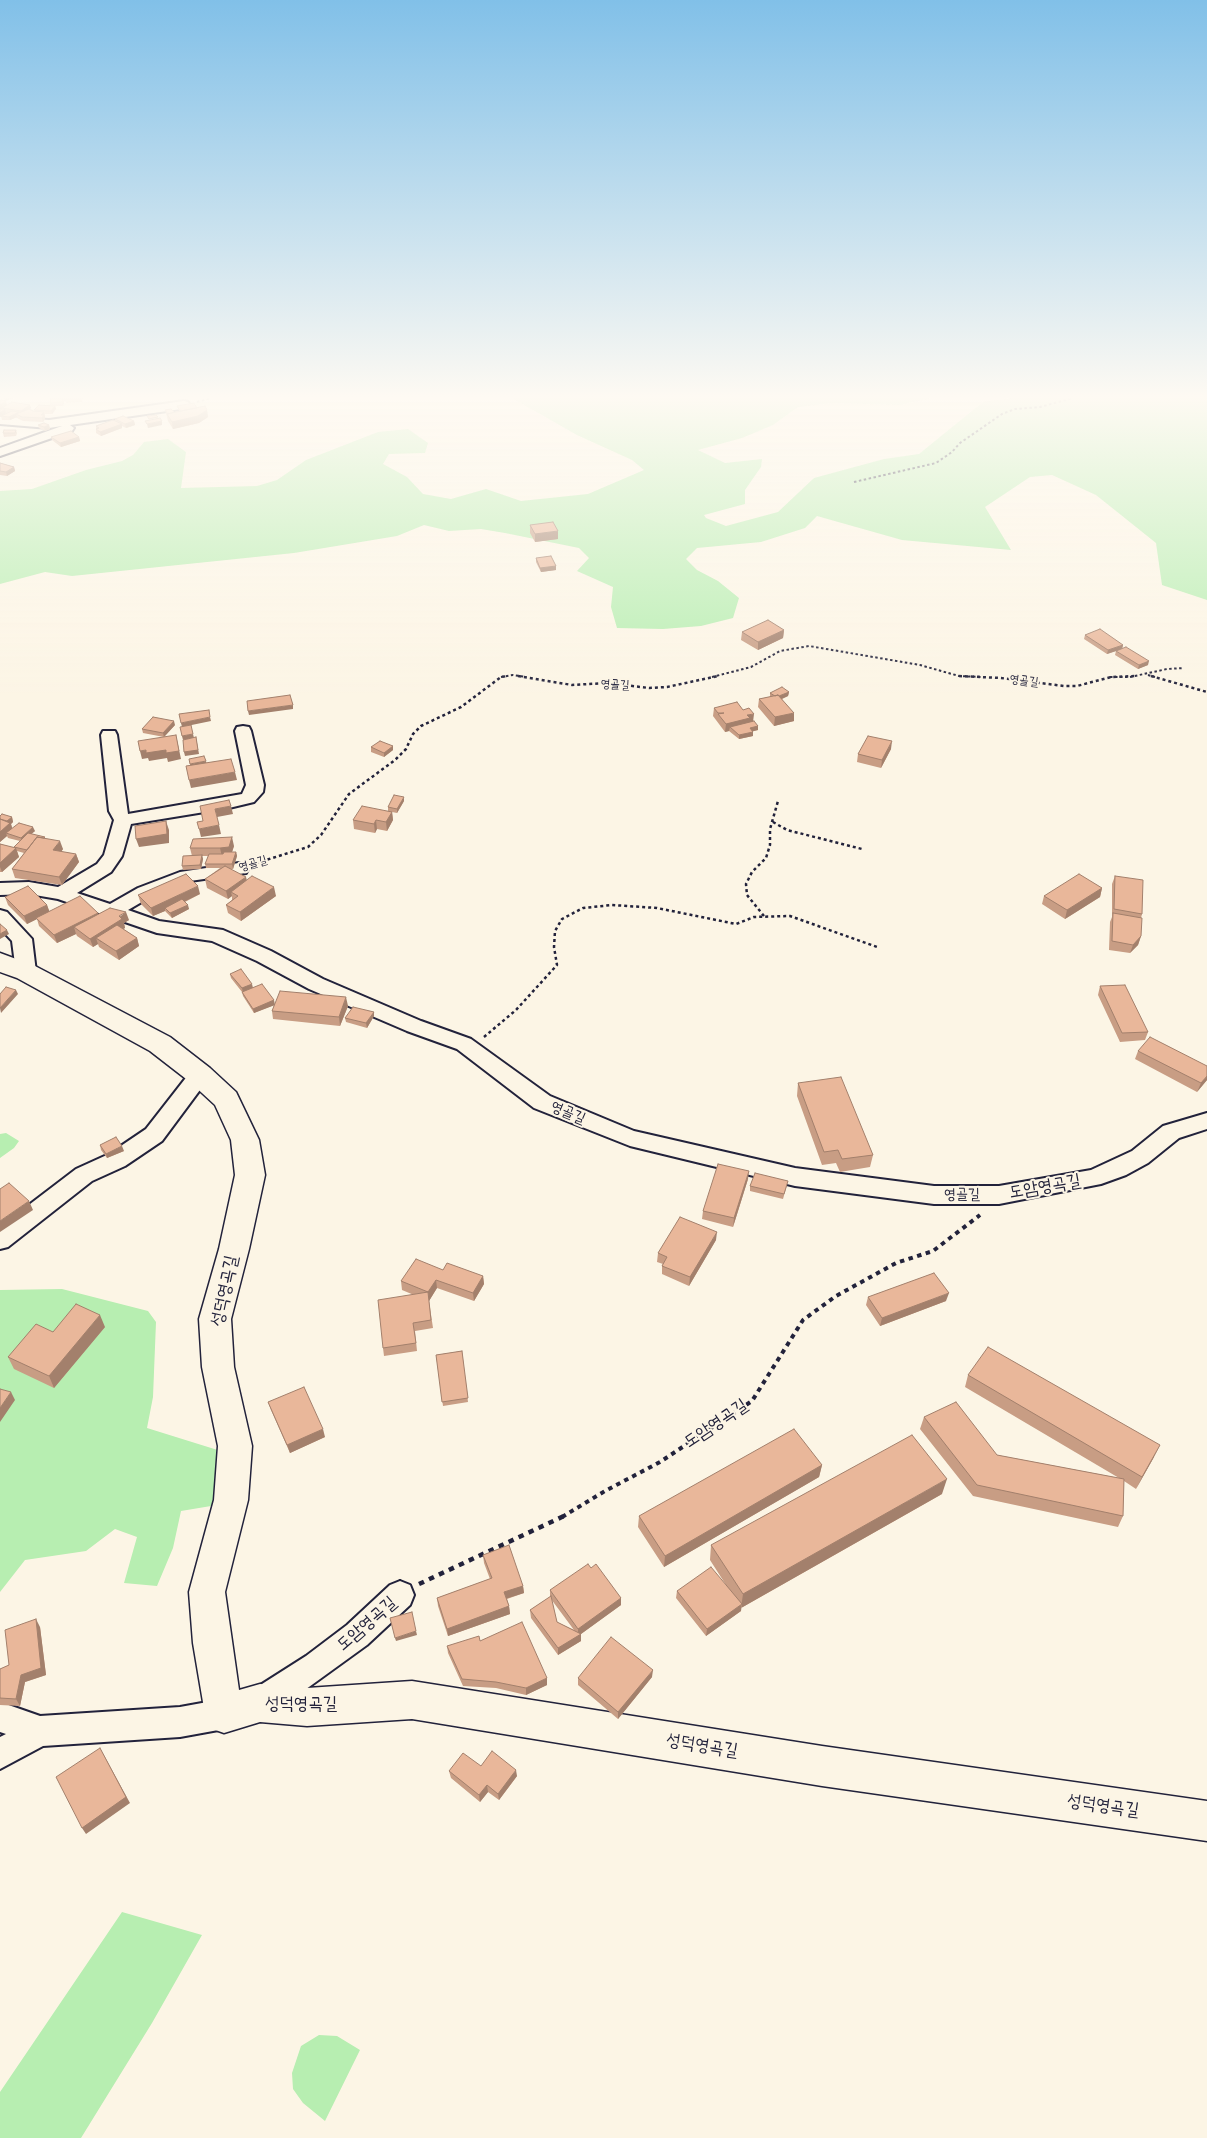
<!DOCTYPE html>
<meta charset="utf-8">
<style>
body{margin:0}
canvas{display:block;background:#fcf5e5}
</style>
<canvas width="1207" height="2138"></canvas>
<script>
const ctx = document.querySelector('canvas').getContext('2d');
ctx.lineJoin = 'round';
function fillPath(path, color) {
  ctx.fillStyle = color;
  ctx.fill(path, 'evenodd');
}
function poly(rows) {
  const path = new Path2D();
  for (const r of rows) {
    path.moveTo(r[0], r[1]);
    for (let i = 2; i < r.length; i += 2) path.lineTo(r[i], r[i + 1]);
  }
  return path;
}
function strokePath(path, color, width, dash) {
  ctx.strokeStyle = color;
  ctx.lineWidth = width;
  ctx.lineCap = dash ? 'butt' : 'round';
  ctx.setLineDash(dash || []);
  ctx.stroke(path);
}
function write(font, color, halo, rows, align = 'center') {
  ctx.font = font + ' Sriracha,"Poor Story",sans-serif';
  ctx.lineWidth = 4;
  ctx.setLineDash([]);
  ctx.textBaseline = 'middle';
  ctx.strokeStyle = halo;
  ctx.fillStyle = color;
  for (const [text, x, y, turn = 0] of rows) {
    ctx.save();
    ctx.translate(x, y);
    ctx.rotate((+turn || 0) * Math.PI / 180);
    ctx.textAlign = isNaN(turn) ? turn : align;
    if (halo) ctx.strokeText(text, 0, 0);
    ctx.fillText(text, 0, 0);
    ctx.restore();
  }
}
const green = poly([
 [512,398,931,398,900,405,833,403,798,407,773,425,742,438,698,450,725,463,762,459,761,467,745,490,745,504,704,515,706,518,726,526,778,512,814,478,884,459,919,454,983,402,1013,398,1207,398,1207,600,1162,585,1156,543,1096,495,1052,475,1030,477,985,507,1011,550,902,540,817,516,805,528,761,542,697,548,686,559,697,570,718,581,739,598,733,618,701,626,663,629,617,628,611,607,613,587,577,571,589,558,579,548,505,533,481,529,449,531,424,525,397,536,294,553,72,576,45,572,0,584,0,491,32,489,86,470,122,461,133,455,144,442,168,439,186,452,181,488,257,486,277,480,306,460,378,432,408,429,428,443,425,453,389,454,383,464,407,477,423,494,451,499,486,489,521,501,588,494,644,470,632,460,577,435],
 [6,1133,19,1141,14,1148,0,1158,0,1134],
 [62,1289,148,1311,156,1322,153,1397,147,1428,224,1452,217,1505,181,1511,173,1548,157,1586,124,1583,137,1537,115,1529,86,1551,25,1560,0,1592,0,1290],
 [122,1912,202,1935,152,2023,81,2138,0,2138,0,2092],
 [319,2035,337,2036,360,2050,325,2121,303,2103,293,2089,292,2073,301,2046]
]);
const pathFar3 = poly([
 [197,402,211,398],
 [854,482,936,463,952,452,960,443,1002,414,1015,409,1040,407,1073,398],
 [1148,675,1155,677],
 [501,677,513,675,526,677],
 [712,677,751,667,780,651,809,646,920,665,959,676,983,677],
 [1110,677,1130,677,1167,669,1184,668]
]);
const pathFar2 = poly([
 [518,676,572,685,607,683,649,688,667,687,718,676],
 [959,676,1001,678,1064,686,1077,686,1111,677,1135,676],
 [1151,676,1207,692],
 [773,822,787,830,862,849],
 [256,863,308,847,321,835,349,794,395,760,406,749,413,734,421,726,461,707,501,677,508,676],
 [764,916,747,895,746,884,752,872,766,858,770,845,770,829,778,801],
 [484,1037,516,1010,557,965,554,947,555,931,562,919,583,908,612,905,657,908,736,924,754,917,790,916,877,947]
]);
const pathFar1 = poly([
 [562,1517,605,1491,660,1462,752,1401,803,1320,836,1296,896,1263,933,1251,980,1215]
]);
const path = poly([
 [419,1584,564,1516]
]);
const street = poly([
 [184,401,188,402,190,405,188,408,70,425,74,428,72,431,0,456,0,448,62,426,49,428,0,424,0,416,49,420,184,401],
 [243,726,249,727,251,731,264,785,263,792,254,802,229,808,131,824,122,856,111,872,77,893,110,904,138,888,180,872,239,863,246,865,248,869,246,873,190,881,152,896,128,910,159,921,223,930,271,951,323,979,421,1021,471,1039,550,1096,634,1131,795,1168,934,1186,999,1186,1091,1170,1132,1151,1163,1126,1207,1113,1207,1129,1179,1138,1148,1163,1126,1175,1101,1184,999,1204,934,1204,795,1186,630,1146,534,1108,457,1049,407,1031,309,989,257,961,212,941,157,933,58,899,29,894,0,895,0,883,29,882,58,887,97,864,104,855,114,820,109,811,101,735,103,731,115,731,117,735,128,814,242,794,246,785,235,731,237,727,243,726],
 [0,910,7,912,32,939,36,972,33,977,26,979,19,977,16,972,12,941,0,928,0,910],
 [200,1067,208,1070,211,1075,162,1141,125,1166,92,1181,8,1247,0,1249,0,1227,76,1169,109,1154,146,1129,192,1070,200,1067],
 [400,1581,410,1585,414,1595,410,1605,367,1645,273,1713,262,1717,251,1713,247,1702,251,1691,306,1656,347,1625,390,1585,400,1581],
 [224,1699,235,1703,239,1714,235,1725,224,1729,180,1737,43,1746,0,1769,0,1737,6,1734,0,1732,0,1702,40,1716,180,1707,224,1699]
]);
const secondary = poly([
 [0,953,35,966,170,1037,210,1068,236,1092,259,1140,265,1175,249,1249,231,1319,234,1367,252,1446,248,1500,225,1592,239,1690,260,1684,307,1688,412,1681,822,1746,1207,1801,1207,1841,822,1786,412,1719,307,1726,260,1722,224,1733,210,1728,205,1714,193,1643,189,1592,214,1500,218,1446,202,1367,199,1319,219,1249,235,1175,231,1140,215,1105,190,1082,150,1051,17,978,0,972,0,953]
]);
const wall = poly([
 [51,398,83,398,82,402,66,403,65,400,63,406,55,406,56,409,52,414,45,414,45,419,43,422,23,421,17,418,17,417,10,420,2,420,1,416,0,417,0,400,6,401,7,405,1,409,3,409,2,408,31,408,30,409,33,411,35,411,34,410,50,405,50,403],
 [177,406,197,408,207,410,208,417,199,423,173,429,168,421,165,410,174,412,179,411],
 [115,419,134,421,135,425,126,428,122,426,122,428,101,436,96,433,96,426,115,421],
 [38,425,49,425,50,429,45,431,39,428],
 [16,430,17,433,16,436,4,437,3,433],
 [51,437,79,437,80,441,61,447,52,440],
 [0,463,14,467,15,471,7,476,0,475],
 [530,525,558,539,535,542,530,533],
 [536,558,556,566,556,570,541,572,536,562],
 [784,630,783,638,758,650,741,640,742,632],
 [1085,635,1123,645,1122,649,1107,654,1084,639],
 [1116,651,1148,665,1138,669,1115,655],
 [789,692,788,696,782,699,794,721,774,726,758,707,759,699,770,697,770,693],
 [714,708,753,722,758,726,758,730,753,731,753,736,739,739,729,731,725,732,713,716],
 [175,725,164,737,143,733,142,729],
 [393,746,393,750,384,757,371,752,371,747],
 [891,749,881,768,857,762,858,754],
 [404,801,397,813,392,812,393,820,387,831,377,829,375,833,354,829,353,820,388,811,388,807],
 [0,816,12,817,13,822,11,824,12,828,35,831,31,834,45,837,45,838,63,849,61,852,76,854,79,862,62,885,15,878,12,869,24,853,17,851,19,857,2,872,0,872,0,844,15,848,14,847,20,841,8,838,7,836,0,842],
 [234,846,232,852,236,852,237,856,233,869,230,869,246,880,276,896,241,921,228,913,226,905,232,900,232,896,228,899,207,888,205,879,220,868,206,868,205,864,208,856,202,856,203,859,201,869,183,870,182,866,192,856,190,848],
 [1115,876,1142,914,1141,918,1141,936,1138,945,1130,953,1109,950,1110,922,1112,917,1112,884],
 [1102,888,1100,897,1065,919,1042,904,1044,896],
 [200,894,185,902,189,909,172,918,165,911,153,916,141,904,138,895],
 [5,897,47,905,49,911,98,913,98,914,129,920,124,923,125,928,123,929,137,938,139,946,119,960,99,947,98,944,93,947,77,936,76,934,57,943,39,926,37,919,27,924,8,905],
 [230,974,274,1000,274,1004,348,1006,340,1026,273,1019,272,1011,274,1005,254,1013,243,996,242,992,231,978],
 [1100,986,1148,1032,1145,1040,1120,1042,1098,995],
 [374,1012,374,1016,367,1028,346,1022,345,1018],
 [1138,1051,1207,1080,1197,1092,1135,1059],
 [798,1083,873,1155,870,1167,840,1172,836,1163,822,1165,797,1096],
 [100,1145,124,1151,107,1158,101,1150],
 [748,1179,733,1227,702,1219,703,1211],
 [787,1185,783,1199,750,1191,750,1186],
 [716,1240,689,1286,662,1274,662,1266,663,1264,657,1262,658,1253],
 [443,1270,483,1276,484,1284,474,1301,437,1288,429,1301,433,1328,415,1331,417,1351,384,1356,383,1348,414,1295,402,1290,401,1281],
 [868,1297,946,1301,880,1326,866,1305],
 [105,1327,54,1388,14,1369,8,1357,53,1332],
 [462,1351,468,1402,443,1406,436,1355],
 [968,1375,1154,1457,1136,1489,1124,1481,1123,1516,1118,1527,973,1496,920,1429,924,1417,997,1455,1119,1478,965,1387],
 [268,1402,325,1437,290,1453,271,1410],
 [822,1465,819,1477,664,1567,638,1527,639,1516],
 [942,1494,741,1608,741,1611,706,1636,676,1598,677,1591,726,1585,710,1560,711,1545],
 [483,1555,523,1586,524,1593,507,1599,509,1606,510,1614,448,1636,438,1606,437,1598,490,1579,484,1563],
 [591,1568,621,1598,621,1605,581,1634,581,1641,558,1655,531,1618,530,1610,550,1597,550,1590],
 [551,1599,574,1630,557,1622],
 [40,1627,46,1675,25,1682,20,1706,0,1705,0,1669,9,1665],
 [480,1641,547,1678,547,1685,526,1695,496,1688,463,1686,448,1653,447,1646],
 [652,1677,618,1719,578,1685,578,1678],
 [481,1766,517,1776,499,1800,488,1792,480,1802,451,1778,449,1771]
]);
const shadedWall = poly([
 [4,398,15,398,5,401],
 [63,398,65,398,63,406,62,402],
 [6,401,7,405,0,410,0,405],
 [30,405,31,408,22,415,21,411],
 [55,406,56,409,52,414,51,411],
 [5,409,6,413,0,417,0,413],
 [207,410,208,417,199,423,173,429,172,422],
 [19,412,20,415,16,414,17,417,10,420,9,417],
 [44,412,45,419,43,422,41,415],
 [134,421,135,425,126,428,125,424],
 [162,421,162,425,148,428,147,424],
 [122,424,122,428,101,436,100,432],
 [49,425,50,429,45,431,44,427],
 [79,437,80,441,61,447,60,443],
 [14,467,15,471,7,476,6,472],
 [558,531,558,539,535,542,535,534],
 [556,566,556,570,541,572,540,568],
 [784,630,783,638,758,650,758,642],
 [1123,645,1122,649,1107,654,1108,650],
 [1149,661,1148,665,1138,669,1139,665],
 [789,692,788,696,777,701,777,697],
 [293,705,293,709,249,715,248,711],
 [794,713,794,721,774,726,775,717],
 [754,714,753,722,730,727,729,731,725,732,726,724,747,715],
 [210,717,211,721,182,727,181,723],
 [174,721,175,725,164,737,163,733],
 [758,726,758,730,750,732,750,728],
 [753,732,753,736,739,739,739,735],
 [193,734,194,738,183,740,182,736],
 [176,735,181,759,168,762,167,758,149,761,148,758,142,759,140,751,146,750],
 [196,737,199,754,185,756,184,752],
 [892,741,891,749,881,768,882,760],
 [393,746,393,750,384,757,384,753],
 [206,761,207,766,191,768,190,764],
 [235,772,237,780,191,788,189,780],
 [404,797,404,801,397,813,397,809],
 [231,806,233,814,217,817,215,809],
 [392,812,393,820,387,831,386,822],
 [12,817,13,822,11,824,13,831,6,833,7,836,0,842,0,832,5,823],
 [376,820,377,829,375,833,374,824],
 [166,821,169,830,169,843,139,847,136,839],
 [219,825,221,834,201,837,199,829],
 [33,827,35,831,22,842,21,838],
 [232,837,234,846,231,855,222,857,220,848],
 [60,841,63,849,56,859,53,850],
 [16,848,19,857,2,872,0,867,0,863],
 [236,852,237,856,233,869,232,864],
 [76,854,79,862,62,885,59,877],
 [202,855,203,859,201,869,200,865],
 [246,877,248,885,231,892,232,896,228,899,226,891],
 [198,886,200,894,167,910,165,908,165,911,153,916,151,908],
 [274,887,276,896,241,921,240,912],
 [1102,888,1100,897,1065,919,1067,910],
 [47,905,50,913,36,918,37,919,27,924,24,916],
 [188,905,189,909,172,918,170,913],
 [126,912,129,920,124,923,125,928,101,942,96,938,98,944,93,947,90,939],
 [98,913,100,922,74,927,76,934,57,943,54,935],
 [7,930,9,934,0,939,0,934],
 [1141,936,1138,945,1130,953,1133,945],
 [137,938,139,946,119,960,116,951],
 [252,984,253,988,243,993,242,988],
 [16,990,18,994,1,1013,0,1008],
 [346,997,348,1006,340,1026,339,1017],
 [274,1000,275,1005,254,1013,253,1009],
 [374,1012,374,1016,367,1028,366,1023],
 [1207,1076,1207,1080,1197,1092,1201,1083],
 [122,1146,124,1151,107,1158,106,1154],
 [749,1171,748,1179,733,1227,734,1218],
 [29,1201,33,1210,0,1232,0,1221],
 [717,1232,716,1240,689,1286,690,1277],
 [483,1276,484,1284,474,1301,473,1293],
 [436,1280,437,1288,429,1301,428,1292],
 [949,1293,946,1301,880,1326,882,1318],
 [100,1315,105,1327,54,1388,49,1376],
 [11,1392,15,1400,0,1422,0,1408],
 [323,1429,325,1437,290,1453,287,1445],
 [1160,1445,1154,1457,1136,1489,1142,1477],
 [822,1465,819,1477,664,1567,665,1556],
 [947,1479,942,1494,741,1608,743,1594],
 [523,1586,524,1593,505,1599,504,1592],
 [621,1598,621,1605,581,1634,581,1641,558,1655,558,1648,578,1635,578,1629],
 [742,1604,741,1611,706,1636,707,1629],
 [509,1606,510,1614,448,1636,447,1629],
 [36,1619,40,1627,46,1675,25,1682,20,1706,16,1699,21,1675],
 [416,1631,417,1635,396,1641,395,1638],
 [653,1670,652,1677,618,1719,618,1712],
 [547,1678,547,1685,526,1695,526,1688],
 [100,1748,130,1803,86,1834,82,1828],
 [516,1770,517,1776,499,1800,498,1794],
 [487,1785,488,1792,480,1802,479,1795]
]);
const building = poly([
 [51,398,63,398,62,402,50,403,51,398],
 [65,398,81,398,81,399,65,399,65,398],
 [0,400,6,401,0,405,0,400],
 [12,402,30,405,21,411,2,408,12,402],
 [194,403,197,408,180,411,177,406,194,403],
 [39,405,55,406,51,411,34,410,39,405],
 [205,406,207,410,198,416,172,422,167,414,205,406],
 [0,409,5,409,0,413,0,409],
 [29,409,33,411,44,412,41,415,44,415,42,418,22,417,16,414,29,409],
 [171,409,174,412,168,414,165,410,171,409],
 [12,411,19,412,9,417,1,416,12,411],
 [156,415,158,417,149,419,147,416,156,415],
 [123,416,134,421,125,424,115,419,123,416],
 [160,418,162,421,147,424,145,421,160,418],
 [113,420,122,424,100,432,96,429,99,428,96,426,113,420],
 [44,423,49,425,44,427,38,425,44,423],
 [4,430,16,430,15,433,3,433,4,430],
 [71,431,79,437,60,443,51,437,71,431],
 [0,463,14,467,6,472,0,471,0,463],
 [553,522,558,531,535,534,530,525,553,522],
 [551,556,556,566,540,568,536,558,551,556],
 [768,620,784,630,758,642,742,632,768,620],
 [1100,629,1123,645,1108,650,1085,635,1100,629],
 [1126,647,1149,661,1139,665,1116,651,1126,647],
 [782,687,789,692,779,696,778,695,775,696,770,693,782,687],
 [290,695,293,705,248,711,247,701,290,695],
 [778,695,794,713,775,717,759,699,778,695],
 [737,702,743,710,749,708,754,714,747,715,750,718,726,724,718,714,724,713,718,713,714,708,737,702],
 [209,710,210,717,181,723,179,714,209,710],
 [153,717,174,721,163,733,142,729,153,717],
 [754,721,758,726,750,728,753,732,739,735,730,727,754,721],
 [191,725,193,734,182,736,180,727,191,725],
 [176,735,179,751,166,753,166,750,146,753,146,750,140,751,138,741,176,735],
 [868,736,892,741,882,760,858,754,868,736],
 [196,737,198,750,184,752,183,740,196,737],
 [380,741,393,746,384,753,371,747,380,741],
 [204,756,206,761,190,764,189,759,204,756],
 [231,759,235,772,189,780,186,766,231,759],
 [394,795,404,797,397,809,388,807,394,795],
 [229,800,231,806,215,809,219,825,199,829,197,822,203,821,200,806,229,800],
 [362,806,392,812,386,822,376,820,374,824,353,820,362,806],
 [2,814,12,817,7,821,0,819,0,816,2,814],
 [0,819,10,823,0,832,0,819],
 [166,821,167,834,136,839,135,826,166,821],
 [19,823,33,827,21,838,6,833,19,823],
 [28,833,45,837,44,838,37,837,27,850,14,847,28,833],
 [37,837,60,841,53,850,76,854,59,877,12,869,37,837],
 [232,837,229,847,220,848,190,848,193,839,232,837],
 [0,844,16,848,0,863,0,844],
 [224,852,236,852,232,864,205,864,209,854,223,854,224,852],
 [202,855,200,865,182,866,183,856,202,855],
 [225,866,246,877,226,891,205,879,225,866],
 [186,874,198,886,151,908,138,895,186,874],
 [1079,874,1102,888,1067,910,1044,896,1079,874],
 [252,876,274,887,240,912,226,905,238,896,231,892,252,876],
 [1115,876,1143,880,1142,914,1114,909,1115,876],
 [28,886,47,905,24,916,5,897,28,886],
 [80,896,98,913,54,935,36,918,80,896],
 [182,899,188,905,170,913,165,908,182,899],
 [110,908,126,912,119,916,122,919,90,939,74,927,110,908],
 [1113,913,1142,918,1141,936,1133,945,1112,941,1113,913],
 [0,924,7,930,0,934,0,924],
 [117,925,137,938,116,951,96,938,117,925],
 [241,969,252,984,242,988,230,974,241,969],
 [262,984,274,1000,253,1009,242,992,262,984],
 [1125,985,1148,1032,1122,1033,1100,986,1125,985],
 [6,987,16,990,0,1008,0,994,6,987],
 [280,991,346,997,339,1017,272,1011,280,991],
 [353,1007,374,1012,366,1023,345,1018,353,1007],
 [1150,1037,1207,1066,1207,1076,1201,1083,1138,1051,1150,1037],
 [841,1077,873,1155,842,1159,838,1150,824,1152,798,1083,841,1077],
 [116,1137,122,1146,106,1154,100,1145,116,1137],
 [718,1164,749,1171,734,1218,703,1211,718,1164],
 [755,1173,788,1181,784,1194,750,1186,755,1173],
 [9,1183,29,1201,0,1221,0,1189,9,1183],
 [680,1217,717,1232,690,1277,662,1266,667,1257,658,1253,680,1217],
 [416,1259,443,1270,447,1263,483,1276,473,1293,436,1280,428,1292,401,1281,416,1259],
 [934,1273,949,1293,882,1318,868,1297,934,1273],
 [428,1292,431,1320,413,1323,416,1343,383,1348,378,1300,428,1292],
 [76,1304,100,1315,49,1376,8,1357,36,1324,53,1332,76,1304],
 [988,1347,1160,1445,1142,1477,968,1375,988,1347],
 [462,1351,468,1398,442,1402,436,1355,462,1351],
 [304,1387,323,1429,287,1445,268,1402,304,1387],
 [0,1389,11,1392,0,1408,0,1389],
 [956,1402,997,1455,1124,1479,1123,1516,977,1485,924,1417,956,1402],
 [794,1429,822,1465,665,1556,639,1516,794,1429],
 [912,1435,947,1479,743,1594,711,1545,912,1435],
 [509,1545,523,1586,504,1592,509,1606,447,1629,437,1598,492,1578,483,1555,509,1545],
 [588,1564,591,1568,596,1564,621,1598,578,1629,550,1590,588,1564],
 [711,1567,742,1604,707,1629,677,1591,711,1567],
 [551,1596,557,1622,581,1634,558,1648,530,1610,551,1596],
 [412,1612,416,1631,395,1638,390,1618,412,1612],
 [36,1619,41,1668,21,1675,16,1699,0,1698,0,1669,9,1665,5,1630,36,1619],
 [522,1622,547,1678,526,1688,496,1682,462,1679,447,1646,479,1636,480,1641,522,1622],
 [611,1637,653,1670,618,1712,578,1678,611,1637],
 [100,1748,126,1797,82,1828,56,1777,100,1748],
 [492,1751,516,1770,498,1794,487,1785,479,1795,449,1771,463,1753,481,1766,492,1751]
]);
const farStreetnames = [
 ["영골길",1024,681,7],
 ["영골길",615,685,3],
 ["영골길",253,864,-17]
];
const streetNames = [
 ["영골길",568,1113,23],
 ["영골길",962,1195,-1]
];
const nearStreetnames = [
 ["도암영곡길",1045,1187,-10],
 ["성덕영곡길",225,1291,-78],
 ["도암영곡길",716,1424,-34],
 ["도암영곡길",367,1624,-41],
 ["성덕영곡길",301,1704],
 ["성덕영곡길",702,1746,9],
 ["성덕영곡길",1103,1806,8]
];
fillPath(green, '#b7eeb1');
strokePath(street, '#22223b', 4);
strokePath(secondary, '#22223b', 3);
strokePath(pathFar3, '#22223b', 2, [2.5, 2.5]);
strokePath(pathFar2, '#22223b', 2.5, [3, 3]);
strokePath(pathFar1, '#22223b', 4, [4.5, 4.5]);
strokePath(path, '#22223b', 4.5, [5.5, 5.5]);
fillPath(street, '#fcf5e5');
fillPath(secondary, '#fcf5e5');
fillPath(wall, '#c89d84');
fillPath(shadedWall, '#a3806c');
fillPath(building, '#e9b79a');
strokePath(building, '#a3806c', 1);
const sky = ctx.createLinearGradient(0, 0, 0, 697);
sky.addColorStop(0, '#81c0e8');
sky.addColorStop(0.57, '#fefaf3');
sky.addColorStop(1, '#fefaf300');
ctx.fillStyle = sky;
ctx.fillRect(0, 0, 1207, 697);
write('12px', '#22223b', '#fcf5e5', farStreetnames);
write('15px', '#22223b', '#fcf5e5', streetNames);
write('18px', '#22223b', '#fcf5e5', nearStreetnames);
</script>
